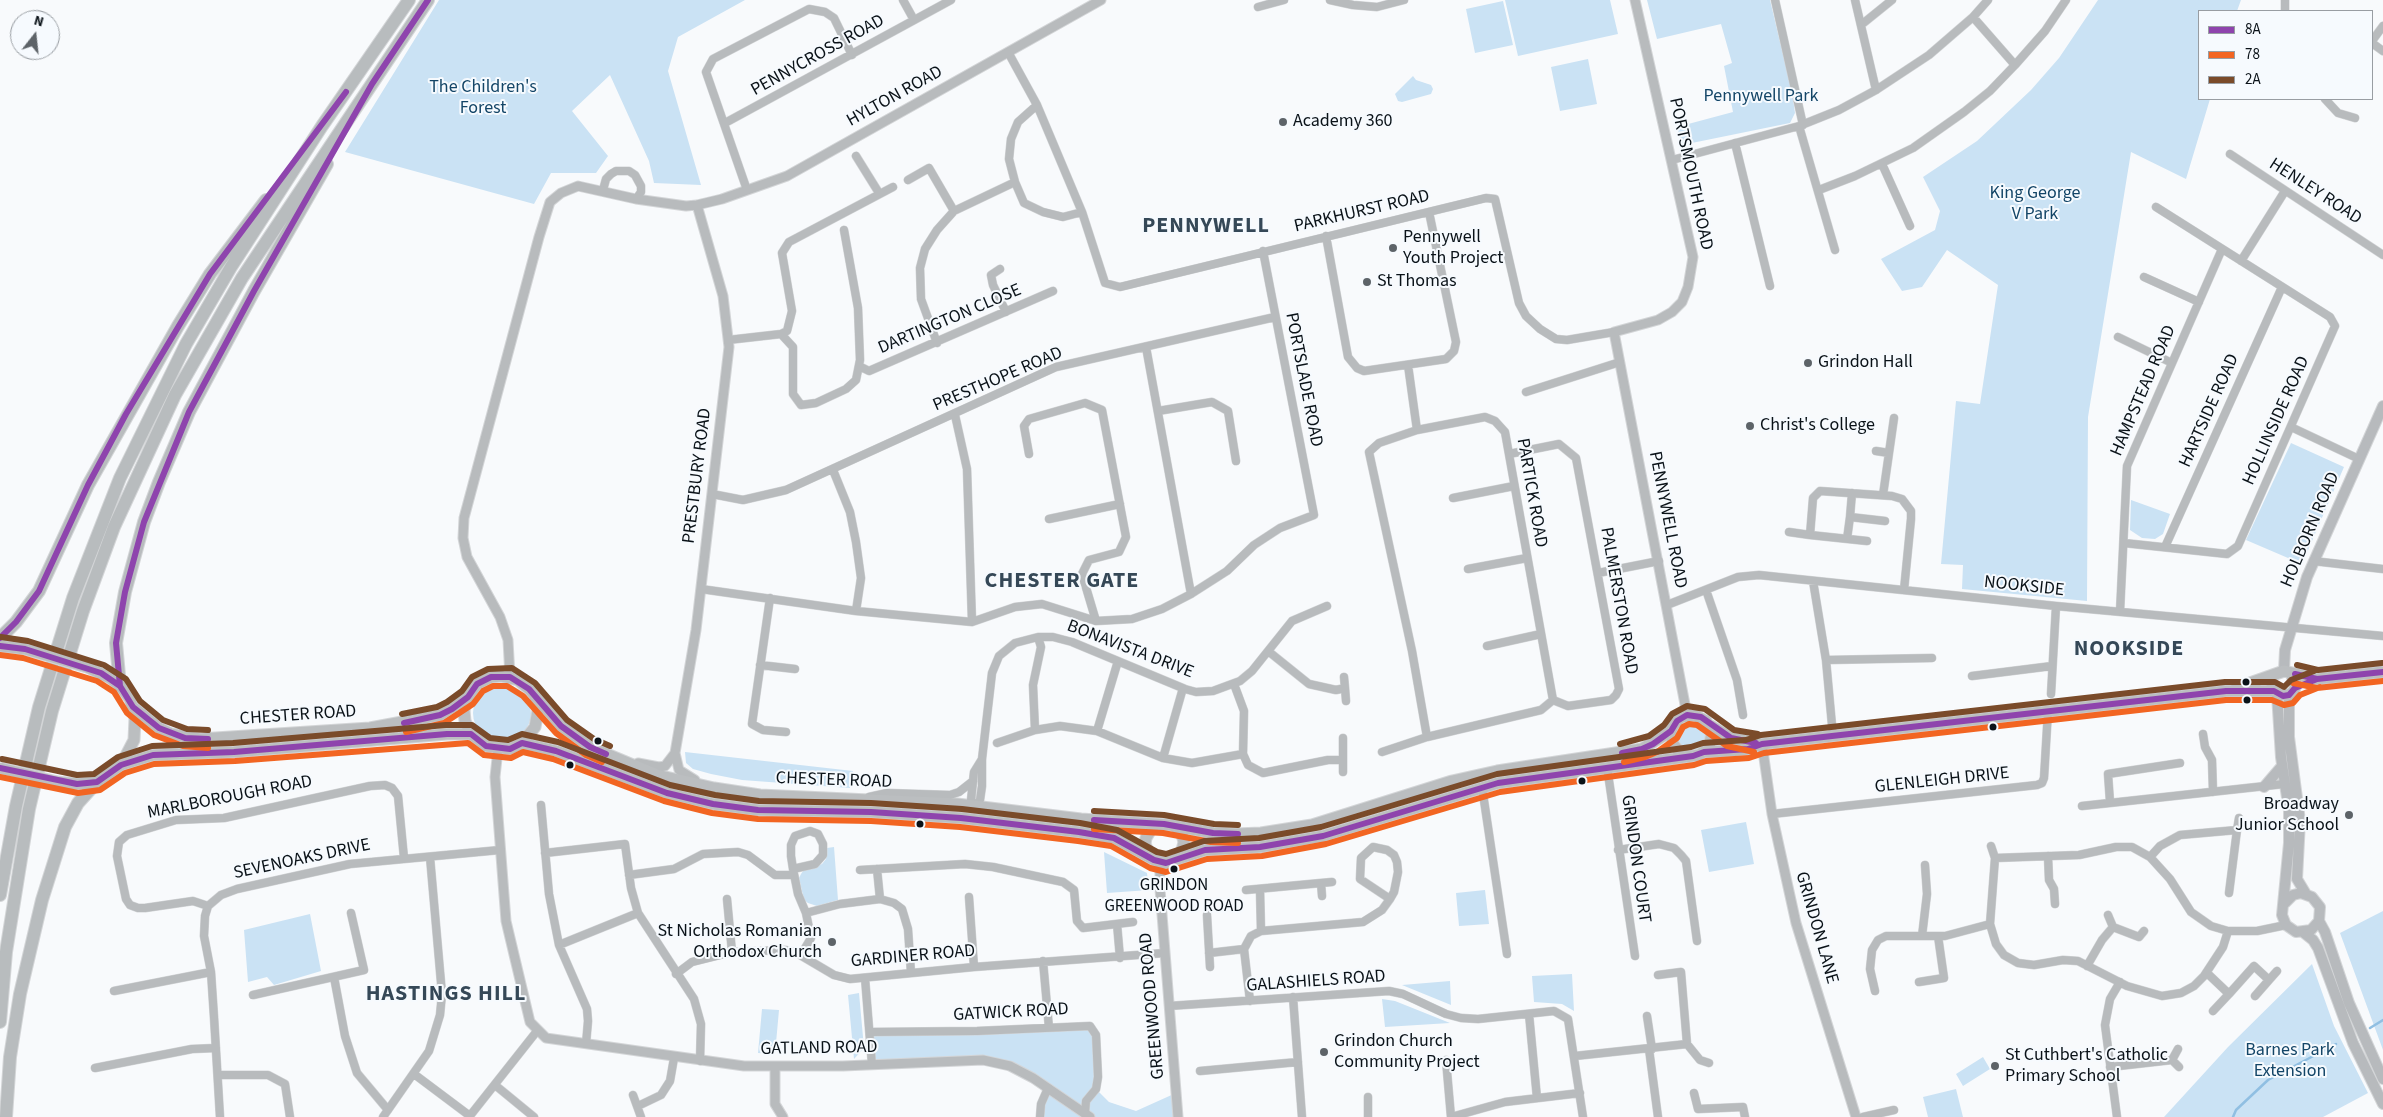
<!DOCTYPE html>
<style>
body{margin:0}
#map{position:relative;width:2383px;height:1117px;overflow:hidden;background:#f8fafc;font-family:"Source Sans 3",sans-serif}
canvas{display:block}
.legend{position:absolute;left:2198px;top:10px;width:175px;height:90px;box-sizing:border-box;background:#f6fafe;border:1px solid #989da2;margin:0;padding:6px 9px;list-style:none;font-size:15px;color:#0a1218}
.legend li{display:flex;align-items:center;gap:10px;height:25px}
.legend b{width:25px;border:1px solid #989da2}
.north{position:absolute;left:10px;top:10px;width:50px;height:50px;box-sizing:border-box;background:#f6fafe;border:1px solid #989da2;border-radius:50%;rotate:16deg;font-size:14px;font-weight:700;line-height:20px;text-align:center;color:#0a1218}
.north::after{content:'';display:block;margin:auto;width:18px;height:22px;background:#5d6368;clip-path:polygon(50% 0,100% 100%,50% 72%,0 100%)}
</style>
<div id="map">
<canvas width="2383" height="1117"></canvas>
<ul class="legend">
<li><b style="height:6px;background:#8e44ad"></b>8A</li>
<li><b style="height:6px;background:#f26522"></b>78</li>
<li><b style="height:6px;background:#7a4b2a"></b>2A</li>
</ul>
<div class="north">N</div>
</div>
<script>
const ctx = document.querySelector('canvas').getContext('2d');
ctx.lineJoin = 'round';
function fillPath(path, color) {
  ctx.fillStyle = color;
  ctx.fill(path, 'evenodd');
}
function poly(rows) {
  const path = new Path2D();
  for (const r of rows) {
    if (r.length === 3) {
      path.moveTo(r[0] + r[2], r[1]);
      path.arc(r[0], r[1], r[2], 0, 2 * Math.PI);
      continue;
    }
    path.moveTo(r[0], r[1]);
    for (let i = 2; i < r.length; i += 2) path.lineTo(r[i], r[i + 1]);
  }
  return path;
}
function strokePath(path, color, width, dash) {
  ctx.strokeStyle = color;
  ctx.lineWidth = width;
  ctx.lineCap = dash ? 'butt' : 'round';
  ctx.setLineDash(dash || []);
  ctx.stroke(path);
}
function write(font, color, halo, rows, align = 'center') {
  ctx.font = font + ' "Source Sans 3",sans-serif';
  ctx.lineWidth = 4;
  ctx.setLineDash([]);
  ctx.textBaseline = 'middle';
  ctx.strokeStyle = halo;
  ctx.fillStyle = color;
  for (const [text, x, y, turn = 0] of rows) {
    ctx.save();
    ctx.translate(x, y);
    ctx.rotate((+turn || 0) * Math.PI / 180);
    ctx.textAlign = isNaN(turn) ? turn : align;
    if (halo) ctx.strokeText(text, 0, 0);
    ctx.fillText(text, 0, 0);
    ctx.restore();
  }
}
const green = poly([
 [439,0,745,0,678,37,668,71,701,185,654,183,649,161,610,75,572,111,608,156,596,173,551,173,534,204,345,152],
 [1505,0,1610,0,1618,34,1518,56],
 [1647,0,1770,0,1792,92,1795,113,1790,123,1682,145,1677,127,1733,112,1724,66,1732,63,1721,24,1657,39],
 [2098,0,2241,0,2237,11,2199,11,2199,99,2210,99,2186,179,2131,152,2088,417,2087,601,1962,589,1963,565,1941,564,1956,401,1980,404,1998,285,1947,250,1922,287,1902,291,1881,259,1935,230,1940,211,1923,177,1977,141,2031,90,2059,58],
 [1503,1,1513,45,1475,53,1466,9],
 [1588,59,1597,104,1560,111,1551,67],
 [1413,76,1416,80,1431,85,1433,89,1431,94,1402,102,1398,101,1395,94],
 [2291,443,2344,467,2302,564,2246,540],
 [2131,500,2170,514,2163,534,2155,539,2142,538,2130,530],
 [502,713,29],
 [1691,736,15],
 [685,752,853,771,850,788,742,780,711,774,693,769,686,763],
 [1746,822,1754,864,1709,872,1701,830],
 [834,847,838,900,817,906,808,903,804,900,799,878,801,874,803,871,822,864,826,859,827,848],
 [1104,852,1147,873,1149,890,1107,893],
 [1485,890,1489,924,1459,926,1456,893],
 [2383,911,2383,1050,2340,933],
 [310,914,321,971,274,985,267,977,248,982,244,930],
 [2312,964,2334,1026,2368,1093,2323,1117,2164,1117,2228,1047],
 [1572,974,1574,1011,1562,1004,1534,1002,1532,976],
 [1450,981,1451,1005,1402,985],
 [859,993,864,1048,854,1059,848,995],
 [1382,999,1395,1001,1450,1023,1385,1027],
 [762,1009,779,1010,775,1054,758,1053],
 [1090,1026,1096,1035,1096,1089,1109,1102,1136,1111,1176,1093,1176,1117,1040,1117,1048,1088,1033,1078,983,1060,872,1065,870,1032],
 [1983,1057,1990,1069,1963,1086,1956,1074],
 [1956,1089,1963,1117,1928,1117,1923,1097]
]);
const stream = poly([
 [2370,1028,2383,1020],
 [2233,1117,2236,1110,2268,1080,2336,1044]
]);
const minor = poly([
 [903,0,914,20],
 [1330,0,1353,5,1377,7,1404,0],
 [1775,0,1803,125],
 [1855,0,1876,90],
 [1258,7,1284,0],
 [2285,11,2285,0],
 [1973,17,2015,65],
 [1861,25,1892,0],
 [2372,41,2383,26],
 [2372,43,2383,51],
 [1008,52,1037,105],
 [2325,99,2338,113,2355,118],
 [725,123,951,0],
 [1799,126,1835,250],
 [1735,143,1770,286],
 [2230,154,2383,255],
 [856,156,879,193],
 [1672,160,1799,126,1839,110,1876,90,1929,55,1973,17,1988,0],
 [1882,164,1910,226],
 [908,180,929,168,954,211],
 [603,190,606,179,611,174,616,171,629,171,635,175,641,186,641,192,636,199],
 [747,190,706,72,713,59,809,9,825,12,834,18,852,55],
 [1819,190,1855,176,1913,148,1964,112,1990,91,2015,65,2045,31,2066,0],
 [1082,212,1063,217,1043,212,1024,203,1015,182,1009,159,1011,139,1018,122,1037,105,1082,212,1105,283,1120,287,1486,198,1495,199,1519,303,1526,316,1540,329,1556,339,1567,340,1614,332],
 [1326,236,1348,357,1357,368,1364,371,1446,359,1454,351,1456,342,1429,212],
 [2241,261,2285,191],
 [1000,269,991,275,993,285,1006,312],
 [2144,277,2199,302],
 [781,334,793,347,793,394,801,405,816,403,846,389,856,380,860,360,858,308,844,230],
 [2118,337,2172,363],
 [728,340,781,334,787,331,792,311,782,253,789,242,893,187],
 [937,343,921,299,920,268,925,249,937,230,954,211,1015,182],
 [1146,347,1191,594],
 [1408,365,1417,430],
 [859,366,869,371,1053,291],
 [1526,392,1620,362],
 [1158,411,1212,402,1228,411,1236,461],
 [955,415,967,469,972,622],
 [2291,427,2359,459],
 [1876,451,1889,453],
 [1029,454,1024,426,1029,419,1085,403,1102,410,1126,537,1119,552,1089,560,1082,574,1096,621],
 [833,470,850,512,856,542,861,578,856,611],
 [712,494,743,500,786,490,1056,367,1275,317],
 [1883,495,1894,418],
 [1453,498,1514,486],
 [1850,517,1852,493],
 [1049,519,1120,504],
 [1789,532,1810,535,1813,498,1820,491,1892,496,1902,499,1911,511,1911,519,1904,590],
 [1810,535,1867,541],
 [1847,539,1850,517,1885,521],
 [2124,543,2227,554,2238,546,2335,326,2330,317,2156,207],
 [2165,547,2282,287],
 [2313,561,2383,569],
 [1468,569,1527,558],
 [1598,573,1659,561],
 [1813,581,1826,660,1833,736],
 [701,589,856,611,972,622,1015,607,1042,604,1096,621,1132,619,1162,609,1191,594,1227,571,1254,545,1280,528,1314,515,1263,251],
 [1706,590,1737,680,1743,715],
 [770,598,752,724,763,730,786,732],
 [1667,605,1738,577,1759,575,2056,606,2383,636],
 [2120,612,2127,466,2222,249],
 [1487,646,1541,634],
 [1268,651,1309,684,1336,690,1345,688,1346,701],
 [1826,660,1932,658],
 [760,665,795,669],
 [1972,676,2052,666],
 [1344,677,1345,688],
 [1234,684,1244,711,1243,754,1248,765,1263,773,1328,760,1343,760,1343,772],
 [2051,694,2056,606],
 [1035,730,1033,685,1041,647,1038,637],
 [1097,731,1118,661],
 [2203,734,2205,747,2212,760,2213,792],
 [1427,737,1412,651,1369,452,1379,443,1417,430,1485,417,1495,421,1505,432,1553,700],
 [997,743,1035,730,1060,726,1097,731,1163,758,1192,763,1243,754],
 [1382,752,1427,737,1541,710,1553,700,1568,706,1611,700,1616,695,1619,689,1576,458,1559,444,1509,454],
 [1163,758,1183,688],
 [982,759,974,772,971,800,976,806,980,800,982,786,982,759,992,673,999,656,1015,643,1038,637,1053,637,1072,642,1185,689,1196,692,1213,691,1240,681,1252,671,1292,621,1327,606],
 [1343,760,1343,738],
 [1607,767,1635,956],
 [1482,787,1507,954],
 [869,797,887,793,950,795,959,792,973,781],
 [2110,802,2108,774,2180,763],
 [541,805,549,894,559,945,587,1009,588,1021,586,1044],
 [2082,806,2284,784],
 [1772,814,2037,785,2042,783,2044,778,2048,711],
 [2237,830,2239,818],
 [1991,846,1995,858],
 [1618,850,1659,844,1674,848,1681,855,1686,861,1697,941],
 [545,853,625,844,631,888,638,913,694,999,701,1024,700,1061],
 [2048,856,2049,880,2054,889,2055,904],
 [2150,857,2160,846,2180,835,2237,830,2229,893],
 [793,869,815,864,823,855,823,844,818,834,810,831,795,836,791,845,791,856,793,869,798,894,806,913,811,938,801,955],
 [877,869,880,899],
 [860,870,965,864,993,867,1063,882,1074,890,1077,921,1083,928,1133,922],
 [629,875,674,869,703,854,738,852,748,855,775,875,794,875],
 [1260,889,1261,931],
 [1246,890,1321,883],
 [1322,896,1321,883,1332,882],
 [969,897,974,967],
 [727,899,732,952],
 [208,906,193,901,145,908,138,908,130,905,126,899,117,856,119,842,127,835,176,820,224,818,370,786,385,785,392,788,398,796,404,858],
 [806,913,840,904,880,899,894,903,902,909,908,929,911,973],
 [1207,915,1210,967],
 [2108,915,2113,927],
 [1117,924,1120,958],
 [2228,931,2223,947,2204,976,2194,986,2181,993,2162,996,2127,986,2078,961,2063,960,2034,965,2018,963,2004,955,1996,944,1990,924,1995,858,2079,855,2116,847,2132,847,2150,857,2170,879,2191,912,2211,926,2228,931,2257,931,2286,925],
 [1922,936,1927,894,1925,865],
 [559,945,638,913],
 [1209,953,1244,949],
 [1043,961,1049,1028],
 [2087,966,2102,940,2113,927,2139,937,2144,931],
 [2207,973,2229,994,2213,1011],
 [676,974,692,962,732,952,785,950,795,952,834,975,850,979,974,967,1165,953],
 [1658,975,1681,972,1687,1044,1700,1060,1709,1063],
 [334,977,345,1036,357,1073,388,1110],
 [865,978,872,1065],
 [2269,980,2277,971],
 [1919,982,1944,978,1938,936],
 [114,991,211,972],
 [1875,991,1870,969,1872,950,1878,940,1886,936,1945,936,1990,924],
 [2229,994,2254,966,2269,980,2255,996],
 [253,995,364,970,351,913],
 [1293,997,1302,1117],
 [1250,1001,1244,949,1251,936,1261,931,1363,922,1382,910,1390,899,1394,892,1398,872,1397,862,1394,855,1387,850,1373,847,1361,858,1360,879,1390,899],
 [1169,1006,1389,991,1403,994,1446,1014,1461,1018,1478,1019,1554,1011,1568,1019,1583,1117],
 [1529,1014,1537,1098],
 [1647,1016,1652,1049],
 [870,1032,977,1031,1090,1026,1096,1035,1098,1077,1096,1089,1086,1101,1085,1114],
 [1649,1049,1658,1117],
 [1575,1056,1687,1044],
 [1446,1060,1451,1117],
 [2172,1060,2178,1049],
 [2110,1067,2172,1060,2179,1067],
 [95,1068,192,1049,216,1048],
 [1200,1071,1298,1062],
 [414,1074,470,1116],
 [218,1075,268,1075,285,1084,290,1117],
 [495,1085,534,1117],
 [1694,1093,1698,1109,1743,1107,1745,1117],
 [633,1095,641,1117],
 [638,1106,661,1095,670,1081,674,1058],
 [220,1117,214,1017,211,972,204,936,205,916,208,906,221,895,237,889,350,864,500,850],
 [383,1117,429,1051,440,1015,442,994,430,857],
 [469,1117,537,1031],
 [1040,1117,1041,1104,1048,1088],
 [1368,1117,1368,1097],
 [1451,1117,1505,1102,1580,1093],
 [1863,1117,1894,1110],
 [2117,1117,2105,1025,2110,999,2120,982]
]);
const tertiary = poly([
 [1635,0,1693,257,1688,287,1682,302,1672,312,1658,320,1614,332,1687,715],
 [510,677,508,640,500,617,467,557,463,538,464,518,539,237,550,202,561,193,578,186,636,199,686,206,697,205,722,199,787,176,1101,0],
 [1762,744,1772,814,1796,923,1856,1117],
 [498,749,495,777,506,921,530,1022,546,1038,744,1066,843,1066,983,1060,1010,1066,1033,1078,1090,1117],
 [638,763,659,767,665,766,675,753],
 [695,780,679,770,675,753,696,630,729,347,723,296,697,205],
 [1160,862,1160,889,1178,1117],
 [775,1066,775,1104,783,1117]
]);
const secondary = poly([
 [2284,671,2285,650,2307,577,2383,406],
 [2277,694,2281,757,2289,811,2289,843,2282,915,2286,925,2296,932,2311,930,2319,921,2320,907,2312,897,2301,893,2293,895,2285,903],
 [2289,695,2289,737,2300,821,2297,879,2306,894],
 [2264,787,2282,766],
 [2319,921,2325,932,2349,1003,2383,1079],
 [2303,932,2313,940,2318,948,2353,1043,2383,1104]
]);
const primary = poly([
 [0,646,25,649],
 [2272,685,2277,694,2289,695,2294,691,2296,684,2291,674],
 [2236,688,2284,671,2317,679,2383,672],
 [468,697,464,710,465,721,471,734,486,746,510,749,522,743,535,727,538,710,535,699],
 [133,707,159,728,171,734,200,739,370,728,440,715,468,697,477,684,491,677,501,676,518,680,529,689,561,726,590,747,657,775,714,788,760,795,957,804,1081,819,1170,825,1213,833,1236,834,1261,833,1312,825,1452,781,1497,771,1642,749,1671,731],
 [1711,726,1731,738,1760,744],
 [522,743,556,751,667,793,713,804,758,810,871,812,961,818,1079,832,1114,838,1154,860,1166,863,1205,850,1260,847,1323,836,1498,783,1699,755,1709,748,1712,732,1706,721,1694,715,1681,717,1673,726,1671,731,1673,744,1681,754,1687,756],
 [1704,752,1730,751,1748,749,1762,744,2226,691,2274,691],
 [121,765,153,755,234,752,447,734,471,734],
 [57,782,77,784,97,782,121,765,134,740,135,718,130,699,120,686,110,678,87,667],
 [1175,827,1181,831,1184,842,1181,854,1177,859],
 [1150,856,1145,844,1146,838,1152,828,1158,825]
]);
const trunk = poly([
 [0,638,16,622,39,591,88,485,178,326,210,274,266,200],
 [120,686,116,643,125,592,144,522,159,482,189,412,254,291,327,164],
 [0,895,16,806,39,707,73,598,120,478,186,344,231,267,322,126,409,0],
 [0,1022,6,952,29,809,52,711,83,611,114,527,175,395,242,278,428,0],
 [6,1117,10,1057,20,994,42,900,65,827,78,803,97,782]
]);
const primaryBridge = poly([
 [25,649,87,667],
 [0,768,57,782]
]);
const bus1 = poly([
 [0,638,16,622,39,591,88,485,126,414,210,274,346,92],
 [0,646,25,649,101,673,120,686,133,707,159,728,185,738,208,739],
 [2295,674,2317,679,2383,672],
 [120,686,116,643,125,592,144,522,189,412,254,291,372,84,428,0],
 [404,723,440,715,452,709,468,697,477,684,491,677,510,677,529,689,561,726,590,747,606,754],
 [1622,753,1642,749,1653,744,1671,731,1677,721,1687,715,1701,717,1731,738,1756,743],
 [0,768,77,784,97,782,121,765,153,755,234,752,447,734,471,734,486,746,510,749,522,743,556,751,667,793,713,804,758,810,871,812,961,818,1079,832,1114,838,1154,860,1166,863,1205,850,1260,847,1323,836,1498,783,1693,756,1704,752,1748,749,1762,744,2226,691,2274,691,2283,696,2289,695,2295,688,2317,679],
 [1094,820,1164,824,1213,833,1238,834]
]);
const bus2 = poly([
 [0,655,23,658,97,681,114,692,127,713,154,735,183,746,208,748],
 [2293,683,2317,688,2383,681],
 [406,732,444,723,473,704,483,691,493,686,507,686,523,696,556,733,586,755,602,762],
 [1624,762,1645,757,1657,752,1677,738,1683,727,1689,724,1697,725,1727,746,1754,752],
 [0,777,78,793,100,790,125,773,154,764,235,761,468,743,484,755,511,758,523,752,553,759,664,801,712,813,758,819,871,821,960,827,1078,841,1111,846,1150,868,1166,872,1207,859,1262,856,1326,844,1500,792,1694,765,1706,761,1749,758,1764,753,2226,700,2272,700,2284,705,2293,703,2300,695,2320,687],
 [1094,829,1163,833,1211,842,1238,843]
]);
const bus3 = poly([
 [1,637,28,641,104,665,126,679,140,701,163,720,187,729,208,730],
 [2297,665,2318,670,2382,663],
 [402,714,437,707,447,702,462,691,472,677,488,669,512,668,535,683,567,720,594,739,610,746],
 [1620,744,1649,736,1664,725,1672,714,1687,706,1705,709,1734,730,1758,734],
 [2,759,77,775,94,774,118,757,152,746,233,743,446,725,472,725,490,738,508,740,522,734,558,742,670,785,715,795,759,801,871,803,962,809,1080,823,1117,830,1157,852,1166,854,1204,841,1259,838,1321,827,1497,774,1691,747,1703,743,1746,740,1761,735,2225,682,2275,682,2284,687,2291,680,2314,671],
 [1094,811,1164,815,1214,824,1238,825]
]);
const markers = [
 [1283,122,5,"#5d6368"],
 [1393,248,5,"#5d6368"],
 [1367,282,5,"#5d6368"],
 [1808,363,5,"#5d6368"],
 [1750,426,5,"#5d6368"],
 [2246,682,4.5,"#0a1218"],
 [2247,700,4.5,"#0a1218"],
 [1993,727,4.5,"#0a1218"],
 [598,741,4.5,"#0a1218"],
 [570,765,4.5,"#0a1218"],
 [1582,781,4.5,"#0a1218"],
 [2349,815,5,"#5d6368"],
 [920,824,4.5,"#0a1218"],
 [1174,869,4.5,"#0a1218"],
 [832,942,5,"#5d6368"],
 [1324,1052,5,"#5d6368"],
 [1995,1066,5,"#5d6368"]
];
const busNames = [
 ["GRINDON",1174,886],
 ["GREENWOOD ROAD",1174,907]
];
const streetNames = [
 ["PENNYCROSS ROAD",818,56,-29],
 ["HYLTON ROAD",895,97,-29],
 ["PORTSMOUTH ROAD",1690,174,78],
 ["HENLEY ROAD",2315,192,33],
 ["PARKHURST ROAD",1362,212,-13],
 ["DARTINGTON CLOSE",950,320,-23],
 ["PRESTHOPE ROAD",998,380,-23],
 ["PORTSLADE ROAD",1303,380,79],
 ["HAMPSTEAD ROAD",2144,391,-67],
 ["HARTSIDE ROAD",2210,411,-66],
 ["HOLLINSIDE ROAD",2277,421,-66],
 ["PRESTBURY ROAD",698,476,-83],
 ["PARTICK ROAD",1531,493,80],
 ["PENNYWELL ROAD",1667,520,79],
 ["HOLBORN ROAD",2311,530,-67],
 ["NOOKSIDE",2024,587,6],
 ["PALMERSTON ROAD",1618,601,80],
 ["BONAVISTA DRIVE",1130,650,21],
 ["CHESTER ROAD",298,716,-4],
 ["CHESTER ROAD",834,781,2],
 ["GLENLEIGH DRIVE",1942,781,-6],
 ["MARLBOROUGH ROAD",230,798,-11],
 ["GRINDON COURT",1635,859,82],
 ["SEVENOAKS DRIVE",302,860,-12],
 ["GRINDON LANE",1816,928,74],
 ["GARDINER ROAD",913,957,-5],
 ["GALASHIELS ROAD",1316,982,-4],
 ["GREENWOOD ROAD",1153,1006,-95],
 ["GATWICK ROAD",1011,1013,-3],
 ["GATLAND ROAD",819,1049,-1]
];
const parkNames = [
 ["The Children's",483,88],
 ["Forest",483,109],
 ["Pennywell Park",1761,97],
 ["King George",2035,194],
 ["V Park",2035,215],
 ["Barnes Park",2290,1051],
 ["Extension",2290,1072]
];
const poiNames = [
 ["Academy 360",1293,122],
 ["Pennywell",1403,238],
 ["Youth Project",1403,259],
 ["St Thomas",1377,282],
 ["Grindon Hall",1818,363],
 ["Christ's College",1760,426],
 ["Broadway",2339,805,"right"],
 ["Junior School",2339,826,"right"],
 ["St Nicholas Romanian",822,932,"right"],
 ["Orthodox Church",822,953,"right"],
 ["Grindon Church",1334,1042],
 ["Community Project",1334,1063],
 ["St Cuthbert's Catholic",2005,1056],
 ["Primary School",2005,1077]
];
const districtNames = [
 ["PENNYWELL",1206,227],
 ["CHESTER GATE",1062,582],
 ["NOOKSIDE",2129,650],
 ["HASTINGS HILL",446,995]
];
fillPath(green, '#cae2f4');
strokePath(stream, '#90bfe2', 2.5);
strokePath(minor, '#d3d5d7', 9);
strokePath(tertiary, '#d3d5d7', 11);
strokePath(secondary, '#d3d5d7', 12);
strokePath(primary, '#d3d5d7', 13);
strokePath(trunk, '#d3d5d7', 14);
strokePath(minor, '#b8bbbd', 8);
strokePath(tertiary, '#b8bbbd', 9);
strokePath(secondary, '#b7babd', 10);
strokePath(primary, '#bbbec0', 11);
strokePath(trunk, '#b8bcbe', 12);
strokePath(primaryBridge, '#d3d5d7', 13, []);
strokePath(primaryBridge, '#bbbec0', 11);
strokePath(bus1, '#8e44ad', 6);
strokePath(bus2, '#f26522', 6);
strokePath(bus3, '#7a4b2a', 6);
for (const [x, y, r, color] of markers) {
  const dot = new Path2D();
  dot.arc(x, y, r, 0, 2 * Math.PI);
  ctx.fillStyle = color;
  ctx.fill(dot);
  strokePath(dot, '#f6fafe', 2);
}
write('17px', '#0a1218', '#f6fafe', busNames);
write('18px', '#0a1218', '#f6fafe', streetNames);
write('18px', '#134567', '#f6fafe', parkNames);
write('18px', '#0a1218', '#f6fafe', poiNames, 'left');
ctx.letterSpacing = '1px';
write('bold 22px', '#354857', '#f6fafe', districtNames);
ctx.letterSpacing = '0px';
</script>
